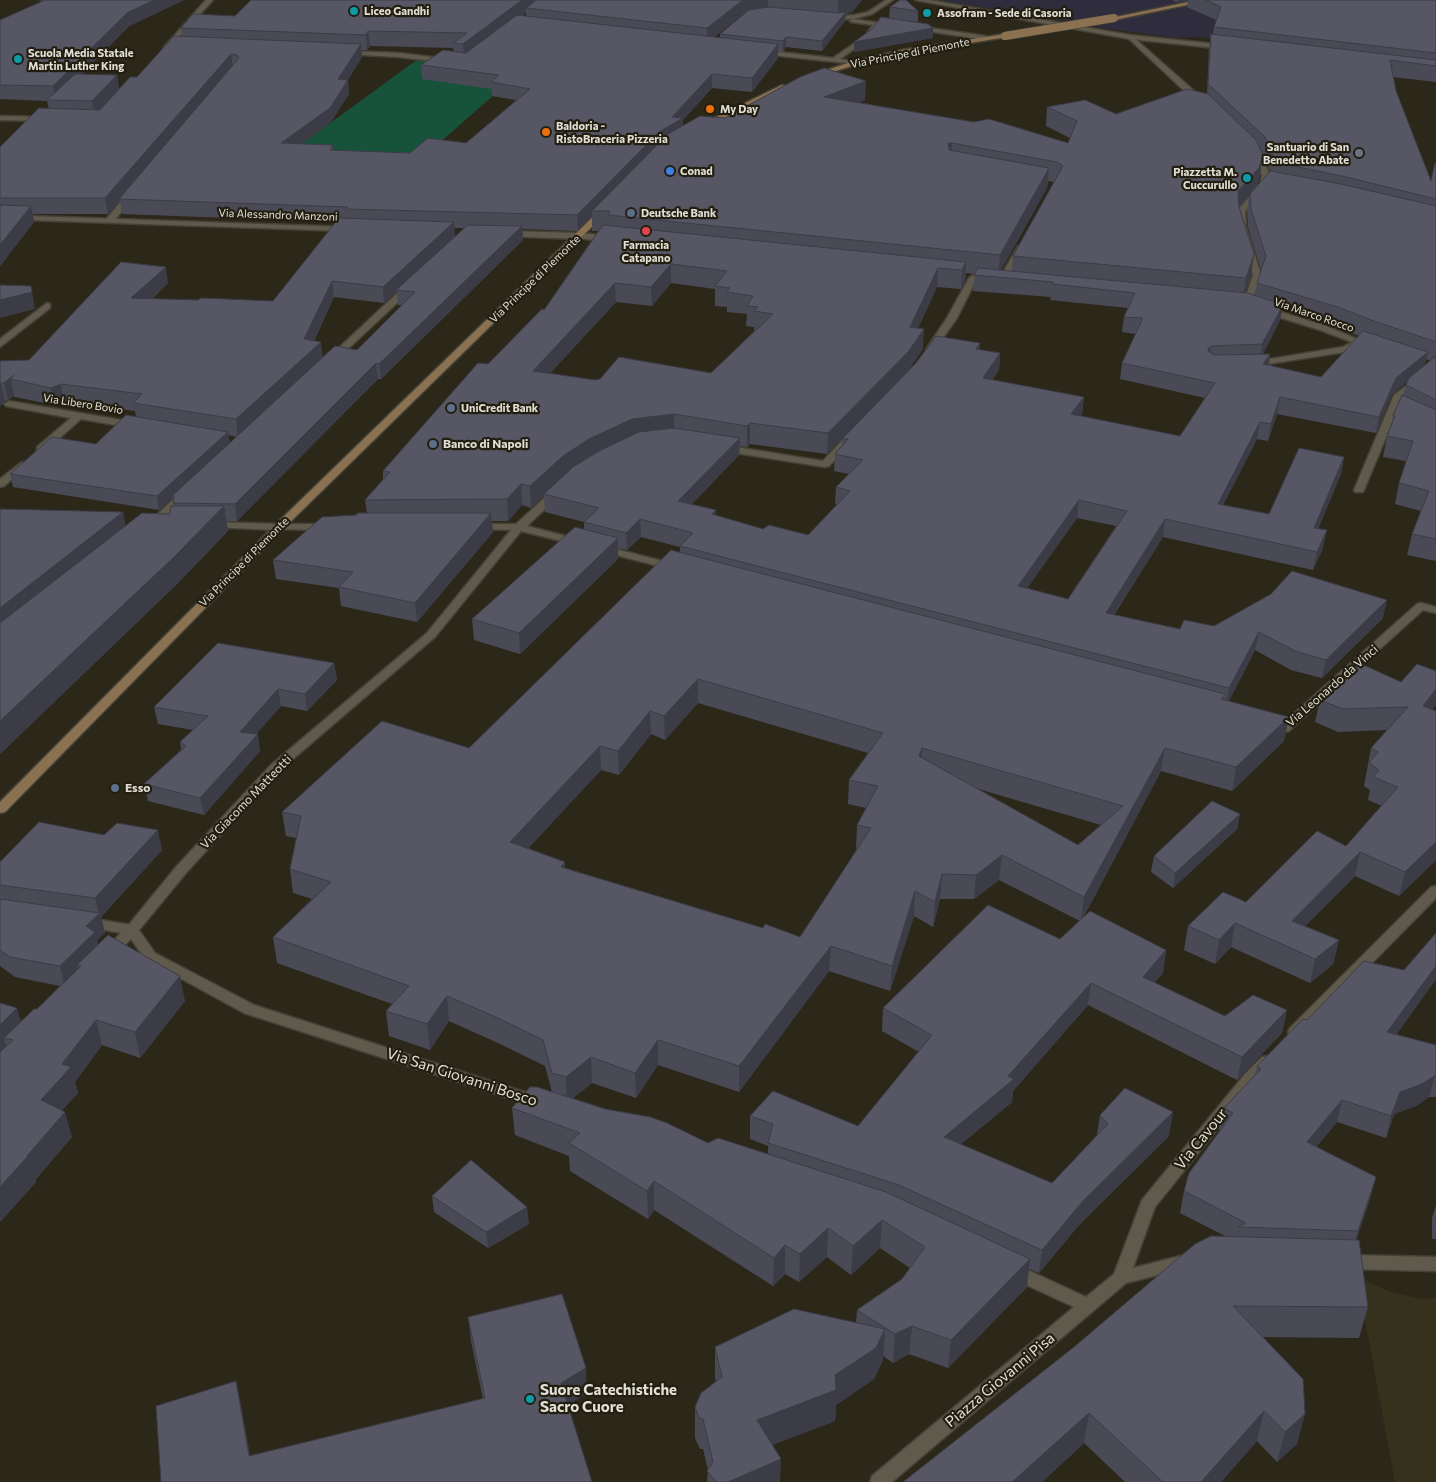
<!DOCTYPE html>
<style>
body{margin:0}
canvas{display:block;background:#2b2719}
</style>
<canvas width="1436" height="1482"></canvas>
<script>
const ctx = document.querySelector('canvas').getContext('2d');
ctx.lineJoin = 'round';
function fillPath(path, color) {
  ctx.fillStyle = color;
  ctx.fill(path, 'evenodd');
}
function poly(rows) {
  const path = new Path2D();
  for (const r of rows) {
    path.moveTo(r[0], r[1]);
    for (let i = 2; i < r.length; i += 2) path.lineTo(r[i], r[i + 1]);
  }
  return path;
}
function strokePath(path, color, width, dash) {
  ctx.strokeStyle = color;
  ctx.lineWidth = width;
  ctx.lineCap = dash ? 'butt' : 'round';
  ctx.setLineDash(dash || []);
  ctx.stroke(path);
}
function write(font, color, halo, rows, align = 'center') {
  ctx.font = font + ' Commissioner,sans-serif';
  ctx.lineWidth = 4.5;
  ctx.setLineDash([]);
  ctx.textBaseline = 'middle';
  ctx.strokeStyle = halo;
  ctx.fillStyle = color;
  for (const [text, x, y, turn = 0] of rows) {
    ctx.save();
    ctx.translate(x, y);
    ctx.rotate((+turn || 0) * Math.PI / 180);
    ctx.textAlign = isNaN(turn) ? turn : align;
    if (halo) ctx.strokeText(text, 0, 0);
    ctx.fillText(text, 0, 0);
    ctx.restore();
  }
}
const built = poly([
 [1357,1276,1390,1292,1423,1299,1436,1298,1436,1482,1395,1482]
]);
const industrial = poly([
 [939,0,1436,0,1436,68,1201,37,1176,38,1109,29]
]);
const green = poly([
 [418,59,519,73,413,166,277,162]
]);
const pedestrian = poly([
 [279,524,326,524,331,527,326,530,275,529,274,527,279,524],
 [476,524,519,524,524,527,519,530,472,529,471,527,476,524],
 [88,918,132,925,137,927,139,930,137,933,132,935,83,926,81,923,83,920,88,918]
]);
const minor = poly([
 [206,0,213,0,168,49,164,49,164,47,206,0],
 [886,0,893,0,872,14,853,19,880,23,870,38,840,59,855,62,855,64,761,54,758,52,761,50,833,58,865,36,873,25,851,22,850,21,853,19,830,20,828,19,828,17,855,15,868,12,886,0],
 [916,26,986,36,989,38,986,40,914,29,914,27,916,26],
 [1128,36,1132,36,1201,97,1201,101,1195,101,1128,38,1128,36],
 [346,51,399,53,448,59,451,61,448,63,399,57,344,54,343,53,346,51],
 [0,116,45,117,49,119,45,121,0,120,0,116],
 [1250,149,1256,149,1261,155,1270,175,1268,186,1245,211,1246,227,1261,275,1251,304,1247,307,1243,304,1253,275,1238,227,1237,211,1260,185,1262,175,1249,151,1250,149],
 [129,192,136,194,113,222,107,222,107,218,129,192],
 [580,233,610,236,614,239,610,242,577,238,577,234,580,233],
 [1018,246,1025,248,1005,283,999,283,998,281,1018,246],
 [973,275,977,278,957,318,934,351,928,351,926,349,947,318,969,278,973,275],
 [409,284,413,287,412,289,335,361,329,361,329,357,406,285,409,284],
 [47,303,50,304,50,308,0,347,0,339,47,303],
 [1265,307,1326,326,1374,346,1369,349,1360,346,1345,352,1249,367,1249,363,1252,362,1343,347,1352,342,1320,330,1262,312,1262,308,1265,307],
 [1418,377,1423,380,1403,396,1364,490,1363,492,1355,492,1354,490,1394,395,1418,377],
 [9,401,133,422,138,425,133,428,81,419,45,451,41,452,37,451,37,447,71,418,6,406,4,404,9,401],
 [854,431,858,432,858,436,829,466,825,467,723,451,718,448,723,445,823,461,850,432,854,431],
 [22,462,27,465,26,467,4,486,0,487,0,479,22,462],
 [557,489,561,490,562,492,561,494,527,526,581,540,582,542,581,544,577,545,521,531,435,637,279,771,186,873,139,930,155,953,254,1005,543,1098,546,1102,543,1106,538,1108,533,1106,244,1013,145,959,131,939,114,956,104,956,102,953,104,950,127,927,176,867,271,765,427,633,515,525,553,490,557,489],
 [183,493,187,494,188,496,187,498,156,527,148,527,147,525,148,523,179,494,183,493],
 [211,522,279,524,284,527,279,530,207,527,206,525,207,523,211,522],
 [604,546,678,565,680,567,674,570,600,551,599,549,604,546],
 [1421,603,1436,607,1436,613,1423,610,1289,731,1285,732,1267,728,1265,725,1267,722,1271,721,1282,724,1417,604,1421,603],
 [1436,886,1436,898,1300,1036,1295,1037,1290,1036,1288,1032,1290,1028,1431,887,1436,886],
 [1267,1056,1272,1057,1275,1061,1272,1065,1255,1082,1155,1207,1133,1268,1184,1255,1190,1257,1192,1262,1190,1267,1126,1283,892,1482,870,1482,872,1476,1074,1307,1007,1276,1005,1271,1007,1266,1013,1264,1019,1266,1086,1297,1114,1274,1142,1200,1245,1074,1262,1057,1267,1056],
 [1346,1255,1436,1257,1436,1271,1346,1269,1340,1267,1338,1262,1340,1257,1346,1255]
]);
const tertiary = poly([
 [915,0,929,0,1130,35,1225,45,1228,47,1225,49,1130,39,915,0],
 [0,215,347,227,351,229,347,231,0,219,0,215],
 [507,231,580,233,584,236,580,239,504,236,504,232,507,231]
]);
const secondary = poly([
 [1198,0,1211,0,1114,20,1111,18,1198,0],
 [1005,34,1007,35,1007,37,902,54,855,65,816,77,812,75,851,62,902,50,1005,34],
 [782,85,789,87,707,127,700,125,782,85],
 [601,209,608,211,283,529,5,812,0,813,0,802,275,525,601,209]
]);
const secondaryBridge = poly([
 [1005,36,1114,18]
]);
const wall = poly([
 [37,0,184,0,129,26,81,75,117,75,119,89,137,77,182,37,181,28,235,16,251,0,862,0,852,12,846,14,845,21,822,51,786,47,783,52,778,51,778,58,752,92,712,88,683,120,683,125,725,118,865,100,858,102,1068,143,1070,138,1046,126,1047,107,1116,114,1207,94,1209,49,1211,34,1213,34,1214,27,1216,20,1187,7,1188,0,1177,2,1172,0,1436,0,1436,82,1393,77,1396,91,1431,181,1436,163,1436,561,1407,555,1412,534,1421,511,1395,504,1399,483,1406,461,1383,457,1387,436,1391,428,1393,416,1403,395,1407,382,1392,394,1376,433,1277,414,1268,441,1257,439,1223,505,1269,514,1344,457,1341,474,1318,529,1323,548,1313,570,1163,537,1114,615,1180,629,1214,626,1383,618,1322,678,1291,670,1255,650,1229,701,1284,741,1232,791,1161,771,1083,918,1166,950,1163,973,1154,983,1225,1016,1287,1010,1282,1033,1237,1080,1088,1005,1013,1091,1012,1102,961,1144,1052,1183,1097,1135,1100,1115,1169,1136,1079,1225,1039,1273,1029,1269,1027,1287,948,1368,909,1354,893,1363,883,1356,883,1360,874,1379,836,1405,835,1421,772,1445,780,1482,707,1482,708,1470,703,1449,700,1449,695,1438,695,1407,716,1382,715,1378,715,1347,856,1323,857,1310,902,1279,910,1268,880,1248,851,1275,827,1257,799,1282,785,1274,773,1286,654,1210,648,1219,570,1171,569,1156,515,1135,512,1108,552,1092,545,1066,498,1043,449,1021,430,1050,389,1036,386,1011,392,1004,277,963,273,937,312,899,293,893,290,869,296,838,286,836,282,812,469,748,680,552,680,547,641,537,627,550,618,548,618,559,520,654,474,640,472,619,584,529,584,522,545,512,544,496,531,508,522,505,508,521,492,521,493,532,417,622,341,606,339,588,276,579,273,560,356,515,367,513,365,500,383,479,383,471,544,310,598,231,592,231,592,216,578,231,522,229,523,240,381,379,378,379,237,521,226,521,228,531,177,584,0,754,0,509,123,512,125,526,170,514,174,506,172,498,159,510,13,487,10,474,96,444,136,417,135,411,64,402,54,405,15,397,14,396,8,400,5,401,0,406,0,361,29,360,168,283,152,299,198,300,273,301,336,222,122,214,120,201,108,214,33,214,34,222,0,266,0,147,49,109,47,101,0,99,0,20,43,1],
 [526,12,526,17,521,16],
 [746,12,720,34,720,38,714,37],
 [370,46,453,48,454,51,421,65,422,79,492,89,492,96,516,100,466,143,410,153,333,150,333,145,302,144,331,122,349,94,348,80,362,57,362,50,367,50],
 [1262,154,1270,171,1257,186,1260,175,1263,155],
 [1048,181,1054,182,1013,256,1012,271,1001,270,1047,188],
 [1249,196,1247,212,1248,227,1261,270,1257,283,1255,296,1245,293,1251,275,1254,254,1239,207],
 [454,228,464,228,455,236],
 [966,273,975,274,973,291,1051,297,1050,300,1128,308,1124,317,1122,332,1136,334,1122,363,1120,379,1205,398,1180,436,1081,416,1082,414,1084,397,992,380,999,370,1000,353,980,350,980,343,842,439,842,446,835,454,834,471,849,474,836,487,835,504,837,505,808,535,763,529,716,516,692,504,739,455,740,446,747,447,750,444,827,454,923,349,918,328,937,287,961,289,965,282],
 [671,283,715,289,715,306,727,307,727,312,747,314,746,326,754,327,754,331,711,373,595,380,550,373,616,302,652,306],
 [397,292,398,305,402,305,357,350,323,357,314,341,334,297,384,303],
 [1282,310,1335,326,1359,336,1321,377,1269,365,1270,354,1263,354,1280,320],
 [1426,359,1431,361,1425,365],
 [228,435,237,437,230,443],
 [1077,518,1116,526,1068,599,1027,588],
 [698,703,868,753,849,780,848,804,866,808,857,825,856,849,857,850,800,937,763,928,565,868,565,862,528,848,601,770,619,775,651,734,665,740],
 [975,788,1101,825,1078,845],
 [999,880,1080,921,1060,939,883,1008,882,1031,919,1052,858,1126,750,1116,750,1139,768,1146,768,1154,708,1143,573,1098,592,1083,636,1098,658,1065,739,1092,829,971,890,991,914,916,933,927,940,899,974,899],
 [890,7,918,11,918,22,933,38,854,52,854,42,889,18],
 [334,663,337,680,307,711,281,706,256,734,260,751,204,815,148,801,144,784,181,750,180,742,193,730,158,724,154,707],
 [1320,700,1436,705,1432,710,1436,711,1436,860,1399,896,1355,876,1305,926,1339,940,1333,964,1310,983,1231,947,1215,964,1184,950,1188,926,1246,902,1346,846,1382,806,1368,800,1370,790,1364,786,1371,748,1387,730,1338,732,1315,722],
 [1240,814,1237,829,1173,888,1151,872,1154,856],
 [162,850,101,917,105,933,97,940,98,944,185,1001,140,1058,102,1045,75,1082,78,1093,62,1110,72,1137,35,1180,36,1182,1,1221,0,1220,0,1052,6,1046,6,1045,0,1051,0,1003,21,1021,37,1009,60,986,15,977,0,966,0,862],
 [1436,933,1436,979,1396,1035,1436,1045,1436,1097,1429,1097,1416,1106,1394,1114,1386,1138,1337,1122,1316,1147,1376,1177,1370,1199,1356,1240,1368,1307,1359,1338,1262,1337,1297,1444,1277,1462,1257,1441,1221,1482,1125,1482,1084,1443,1042,1482,903,1482,1225,1236,1180,1213,1184,1191,1220,1130,1219,1130,1224,1108,1255,1075,1257,1066,1307,1020,1404,970],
 [432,1196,529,1224,488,1248,434,1212],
 [1436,1205,1436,1239,1432,1239,1432,1218],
 [468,1317,587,1393,568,1405,161,1482,236,1381,241,1406,250,1456,483,1399,471,1341]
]);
const shadedWall = poly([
 [154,0,184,0,129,26,56,101,53,86,127,13],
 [522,0,542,0,526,8,526,12,464,59,463,44],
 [743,0,768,0,768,9,746,12,707,43,707,28],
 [841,0,862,0,852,12,846,14,845,21,822,51,822,41,838,15,838,1],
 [1178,0,1188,0,1177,2],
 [933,28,933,38,854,52,854,42],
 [368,31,370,46,367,50,366,35],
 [786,37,786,47,783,52,783,41],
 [361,44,362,57,348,80,349,94,331,122,283,158,281,143,338,79],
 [778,44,778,58,752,92,752,78],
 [231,54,233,68,119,199,120,201,108,214,105,198],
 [712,74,712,88,683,120,683,133,592,211,592,216,578,231,577,215,672,117],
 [117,75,119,91,95,117,92,101],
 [866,81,865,100,824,116,824,97],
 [948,143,952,143,951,162],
 [1263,155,1260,175,1256,188,1235,211,1238,191],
 [1049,168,1047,188,998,276,1000,255],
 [31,206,34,222,0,266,0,245],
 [454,222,455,238,396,290,397,292,384,303,383,287],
 [522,226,523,240,381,379,379,364],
 [1254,254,1251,275,1243,299,1246,278],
 [966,262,965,282,961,289,962,270],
 [671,264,671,283,652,306,651,287],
 [166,267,168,283,134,315,131,298],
 [938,268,937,287,909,347,910,327],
 [332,281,334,297,307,355,321,342,323,359,238,437,236,419,304,339],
 [615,283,616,302,534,391,533,371],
 [31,286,35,309,0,318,0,300],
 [1283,305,1280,320,1260,360,1262,344],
 [924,329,923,349,907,373,827,454,828,433],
 [980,343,979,360,976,349],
 [1211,346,1209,362,1208,349],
 [1428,352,1424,368,1392,394,1376,433,1379,417,1396,378],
 [1000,353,999,370,982,395,983,378],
 [1270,354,1268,370,1263,364],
 [376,363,378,379,237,521,235,504],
 [14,375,11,379,14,396,8,400,4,383],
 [1,383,5,401,0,406,0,384],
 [61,384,64,402,54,405,51,388],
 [1084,397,1082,414,1070,430,1071,414],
 [1280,397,1277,414,1268,441,1271,424],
 [674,414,674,435,544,494,544,496,531,508,530,486,563,456,589,439,632,419],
 [1260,422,1257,439,1215,521,1218,504],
 [750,423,750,444,747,447,747,426],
 [228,432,230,445,172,496,172,498,159,510,157,496],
 [740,438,739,455,678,518,678,501],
 [1344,457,1341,474,1311,545,1314,528],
 [521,484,522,505,508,521,507,499],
 [1079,500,1077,518,1016,604,1018,586],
 [224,506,228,531,177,584,0,754,0,721],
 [716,510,716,528,712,514],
 [123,512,128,537,0,639,0,608],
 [491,513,493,532,417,622,415,603],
 [640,519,641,537,627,550,626,533],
 [1165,519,1163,537,1103,631,1106,613],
 [1327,530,1323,548,1313,570,1317,552],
 [618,538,618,559,520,654,519,633],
 [1387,600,1383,618,1322,678,1326,660],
 [1259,632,1255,650,1226,707,1229,688],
 [334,663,337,680,307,711,305,694],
 [698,679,698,703,665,740,664,716],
 [278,689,281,706,243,749,240,732],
 [1436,689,1436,705,1417,729,1423,706],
 [650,711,651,734,619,775,618,751],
 [1289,717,1284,741,1232,791,1236,767],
 [258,734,260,751,204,815,200,798],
 [600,746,601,770,512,866,510,842],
 [922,748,921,772,919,756],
 [1165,748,1161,771,1081,921,1084,897],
 [1240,814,1237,829,1173,888,1175,873],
 [158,830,162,850,101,917,105,933,97,940,100,952,77,965,79,973,65,987,60,966,86,926,99,914,95,898],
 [1436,842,1436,860,1399,896,1405,872],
 [1360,852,1355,876,1286,945,1292,921],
 [1002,855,999,880,974,899,976,875],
 [565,862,566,886,561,867],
 [942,874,940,899,933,927,935,902],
 [915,891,914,916,890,991,892,966],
 [1235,923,1231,947,1215,964,1219,940],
 [1339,940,1333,964,1310,983,1315,959],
 [831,946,829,971,739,1092,739,1066],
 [1166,950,1163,973,1139,1000,1143,977],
 [1436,966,1436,979,1382,1054,1387,1032],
 [180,976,185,1001,140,1058,135,1032],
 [1091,983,1088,1005,1013,1091,1012,1102,942,1160,944,1137,1008,1076],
 [447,996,449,1021,430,1050,427,1024],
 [17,1008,23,1029,4,1038,6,1045,0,1051,0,1025],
 [1287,1010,1282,1033,1237,1080,1242,1057],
 [96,1020,102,1045,75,1082,78,1093,48,1126,41,1100,62,1064],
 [658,1040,658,1065,636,1098,635,1073],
 [591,1057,592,1083,567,1103,566,1077],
 [1435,1075,1429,1097,1416,1106,1394,1114,1386,1138,1391,1116,1400,1092],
 [1342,1100,1337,1122,1302,1164,1307,1142],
 [65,1112,72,1137,35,1180,36,1182,1,1221,0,1218,0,1187],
 [1173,1112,1169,1136,1079,1225,1039,1273,1042,1250,1083,1201],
 [1376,1177,1370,1199,1352,1253,1358,1231],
 [654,1181,654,1210,648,1219,647,1191],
 [527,1207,529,1224,488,1248,486,1232],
 [882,1220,880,1248,851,1275,853,1246],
 [828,1228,827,1257,799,1282,800,1254],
 [785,1245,785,1274,773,1286,774,1258],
 [1030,1259,1027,1287,948,1368,951,1340],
 [912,1326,909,1354,893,1363,895,1334],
 [885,1329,883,1360,874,1379,836,1405,835,1421,756,1451,757,1420,835,1375],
 [586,1368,587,1393,563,1408,561,1383],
 [236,1381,241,1406,254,1480,249,1456],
 [1264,1411,1257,1441,1221,1482,1201,1482],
 [1089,1413,1084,1443,1042,1482,1012,1482],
 [1305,1414,1297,1444,1277,1462,1285,1432],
 [781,1459,780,1482,728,1482]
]);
const building = poly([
 [45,0,154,0,127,13,53,86,0,85,0,20,45,0],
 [251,0,522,0,463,44,453,43,467,33,368,31,366,35,181,28,193,14,235,16,251,0],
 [536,0,743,0,707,28,526,8,536,0],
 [900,0,906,0,918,11,890,7,900,0],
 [1206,0,1436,0,1436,53,1214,27,1221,7,1206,0],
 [768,7,838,13,846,12,822,41,786,37,783,41,720,34,749,10,768,7],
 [517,15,778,44,752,78,712,74,672,117,683,118,659,132,577,215,346,209,348,207,119,199,239,58,237,55,231,54,105,198,0,198,0,147,39,108,100,110,130,77,137,77,174,36,361,44,338,79,348,80,330,108,281,143,333,145,330,150,410,153,428,138,466,143,530,89,491,82,499,75,421,65,443,50,466,53,517,15],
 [881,17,928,24,933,28,854,42,872,29,881,17],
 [1211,34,1436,60,1436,66,1390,60,1396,91,1431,181,1435,163,1436,163,1436,199,1342,176,1274,162,1274,157,1265,137,1208,84,1211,34],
 [824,68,866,81,824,97,974,122,989,119,1068,143,1077,121,1047,107,1085,100,1116,114,1187,89,1208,94,1256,140,1263,155,1259,168,1238,191,1239,207,1254,254,1246,278,1013,256,1063,166,1057,162,952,143,948,143,949,150,1049,168,1000,255,608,215,610,211,592,211,668,134,700,116,725,118,800,77,824,68],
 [75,74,117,75,92,101,47,100,75,74],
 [1270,171,1341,184,1436,206,1436,342,1371,320,1338,307,1257,283,1266,256,1251,209,1250,194,1270,171],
 [0,205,31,206,0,245,0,205],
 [339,218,454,222,383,287,332,281,304,339,321,342,236,419,133,403,142,394,61,384,51,388,11,379,14,375,4,383,1,383,0,384,0,361,29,360,121,262,166,267,131,298,198,300,201,298,273,301,339,218],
 [468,225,522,226,379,364,376,363,235,504,173,503,174,496,172,496,335,346,357,350,415,292,396,290,468,225],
 [603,225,966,262,962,270,938,268,910,327,924,329,908,352,828,433,750,423,747,426,674,414,632,419,589,439,563,456,530,486,521,484,507,499,365,500,390,472,383,471,478,363,488,364,542,309,544,310,603,225],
 [671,264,727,271,715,286,730,288,727,292,753,296,747,306,758,307,754,311,773,314,711,373,619,357,600,379,595,380,533,371,615,283,651,287,671,264],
 [978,268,1248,293,1283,305,1262,344,1211,346,1208,349,1208,351,1214,355,1270,354,1263,364,1321,377,1363,331,1428,352,1396,378,1379,417,1280,397,1271,424,1260,422,1218,504,1269,514,1299,448,1344,457,1314,528,1327,530,1317,552,1165,519,1106,613,1180,629,1184,620,1214,626,1271,594,1292,571,1387,600,1326,660,1295,651,1259,632,1229,688,680,546,693,533,640,519,626,533,584,522,599,508,544,494,573,467,599,451,639,432,674,428,740,438,678,501,716,510,712,514,763,529,769,525,808,535,850,491,836,487,863,460,835,454,848,439,842,439,916,363,936,336,980,343,976,349,1000,353,983,378,1084,397,1071,414,1180,436,1215,383,1122,363,1143,318,1124,317,1135,293,1052,284,1053,282,974,275,978,268],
 [1079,500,1127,511,1068,599,1018,586,1079,500],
 [0,285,31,286,32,292,0,300,0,285],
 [1436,356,1436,400,1406,385,1409,378,1436,356],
 [1402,395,1436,410,1436,539,1412,534,1429,491,1399,483,1413,441,1387,436,1395,416,1393,416,1402,395],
 [126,415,228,432,157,496,10,474,52,437,96,444,126,415],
 [171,506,224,506,173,558,0,721,0,623,142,513,170,514,171,506],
 [0,509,123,512,0,608,0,509],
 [358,513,491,513,415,603,339,587,353,572,273,560,322,517,356,515,358,513],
 [575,527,618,538,519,633,472,619,575,527],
 [671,550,1225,694,1221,699,1289,717,1236,767,1165,748,1084,897,1002,855,976,875,942,874,935,902,915,891,892,966,831,946,739,1066,658,1040,635,1073,591,1057,566,1077,552,1073,543,1040,496,1017,447,996,427,1024,386,1011,409,986,273,937,331,882,290,869,301,816,282,812,382,721,469,748,671,550],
 [698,679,883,733,849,780,878,786,857,825,871,828,800,937,765,924,763,928,561,867,565,862,510,842,600,746,618,751,650,711,664,716,698,679],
 [922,748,1123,806,1078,845,919,756,922,748],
 [218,643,334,663,305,694,278,689,240,732,258,734,200,798,144,784,186,746,180,742,208,716,154,707,218,643],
 [1359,663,1401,682,1417,664,1436,671,1436,689,1423,706,1436,711,1436,842,1405,872,1360,852,1292,921,1339,940,1315,959,1235,923,1219,940,1188,926,1223,892,1246,902,1317,831,1346,846,1398,787,1373,777,1379,770,1369,763,1378,752,1371,748,1408,707,1343,709,1320,700,1359,663],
 [1212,801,1240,814,1175,873,1154,856,1212,801],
 [39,822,104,835,117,823,158,830,95,898,0,885,0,862,39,822],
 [0,899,100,913,86,926,95,932,60,966,10,957,0,950,0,899],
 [988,905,1060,939,1090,911,1166,950,1143,977,1225,1016,1253,995,1287,1010,1242,1057,1091,983,1008,1076,1014,1079,944,1137,1052,1183,1108,1124,1100,1115,1125,1088,1173,1112,1083,1201,1042,1250,899,1185,768,1143,773,1124,750,1116,773,1091,858,1126,932,1035,883,1008,988,905],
 [1436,933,1436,966,1387,1032,1436,1045,1436,1075,1422,1084,1400,1092,1391,1116,1342,1100,1307,1142,1376,1177,1358,1231,1238,1227,1246,1223,1184,1191,1189,1173,1233,1113,1224,1108,1261,1069,1257,1066,1261,1062,1303,1019,1307,1020,1364,961,1404,970,1436,933],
 [108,935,180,976,135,1032,96,1020,62,1064,71,1067,41,1100,65,1112,27,1156,28,1156,0,1187,0,1052,13,1040,4,1038,34,1009,37,1009,81,966,77,965,108,935],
 [0,1003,17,1008,0,1025,0,1003],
 [530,1087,537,1087,605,1109,650,1117,667,1123,708,1143,718,1138,886,1192,1030,1259,951,1340,912,1326,895,1334,857,1310,902,1279,925,1247,882,1220,853,1246,828,1228,800,1254,785,1245,774,1258,654,1181,647,1191,569,1143,580,1133,512,1108,530,1087],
 [471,1160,527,1207,486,1232,432,1196,471,1160],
 [1211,1236,1359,1240,1368,1307,1233,1306,1303,1379,1305,1414,1285,1432,1264,1411,1201,1482,1163,1482,1089,1413,1012,1482,903,1482,1074,1347,1195,1244,1211,1236],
 [562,1294,586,1368,561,1383,592,1482,161,1482,156,1406,236,1381,249,1456,485,1398,468,1317,562,1294],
 [794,1309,885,1329,876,1348,835,1375,836,1390,757,1420,781,1459,728,1482,717,1482,707,1471,713,1462,703,1419,699,1418,695,1407,701,1393,722,1377,715,1347,794,1309]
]);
const markers = [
 [354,11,5,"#0f9aa8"],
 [927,13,5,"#0f9aa8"],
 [18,59,5,"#0f9aa8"],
 [710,109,5,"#e8710a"],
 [546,132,5,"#e8710a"],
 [1359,153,5,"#6b7280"],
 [670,171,5,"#3f7fe0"],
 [1247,178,5,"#0f9aa8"],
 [631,213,5,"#5c6f8a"],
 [646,231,5,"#e0444e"],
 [451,408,5,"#5c6f8a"],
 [433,444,5,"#5c6f8a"],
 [115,788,5,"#5c6f8a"],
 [530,1399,5,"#0f9aa8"]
];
const farPoinames = [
 ["Liceo Gandhi",364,11],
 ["Assofram - Sede di Casoria",937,13],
 ["Scuola Media Statale",28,53],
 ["Martin Luther King",28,66],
 ["My Day",720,109],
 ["Baldoria -",556,126],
 ["RistoBraceria Pizzeria",556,139],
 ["Santuario di San",1349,147,"right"],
 ["Benedetto Abate",1349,160,"right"],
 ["Conad",680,171],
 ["Piazzetta M.",1237,172,"right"],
 ["Cuccurullo",1237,185,"right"],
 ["Deutsche Bank",641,213],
 ["Farmacia",646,245,"center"],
 ["Catapano",646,258,"center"],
 ["UniCredit Bank",461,408]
];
const farStreetnames = [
 ["Via Principe di Piemonte",910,53,-11],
 ["Via Alessandro Manzoni",278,215,2],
 ["Via Principe di Piemonte",535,279,-44],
 ["Via Marco Rocco",1314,315,19],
 ["Via Libero Bovio",83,404,9],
 ["Via Principe di Piemonte",244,562,-45]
];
const poiNames = [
 ["Banco di Napoli",443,444],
 ["Esso",125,788]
];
const streetNames = [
 ["Via Leonardo da Vinci",1332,686,-41],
 ["Via Giacomo Matteotti",246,802,-46]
];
const nearStreetnames = [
 ["Via San Giovanni Bosco",462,1077,18],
 ["Via Cavour",1201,1139,-51],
 ["Piazza Giovanni Pisa",1000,1380,-40]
];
const nearPoinames = [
 ["Suore Catechistiche",540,1390],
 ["Sacro Cuore",540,1407]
];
fillPath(built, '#36311d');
fillPath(industrial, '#2f2c3d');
fillPath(green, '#17533b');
strokePath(pedestrian, '#454136', 3);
strokePath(minor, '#454136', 3);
strokePath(tertiary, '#454136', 3);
strokePath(secondary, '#454136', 3);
fillPath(pedestrian, '#5f5a4b');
fillPath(minor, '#5f5a4b');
fillPath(tertiary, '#5f5a4b');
fillPath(secondary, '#897152');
strokePath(secondaryBridge, '#454136', 9, []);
strokePath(secondaryBridge, '#897152', 8);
fillPath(wall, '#4a4a57');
fillPath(shadedWall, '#3c3c47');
fillPath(building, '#565665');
strokePath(building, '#3c3c47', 1);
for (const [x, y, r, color] of markers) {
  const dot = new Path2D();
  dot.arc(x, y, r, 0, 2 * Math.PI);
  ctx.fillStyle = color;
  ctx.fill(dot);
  strokePath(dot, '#221e10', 2);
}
write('bold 11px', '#e1ded5', '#221e10', farPoinames, 'left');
write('11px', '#e1ded5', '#221e10', farStreetnames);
write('bold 12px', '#e1ded5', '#221e10', poiNames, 'left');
write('12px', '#e1ded5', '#221e10', streetNames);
write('15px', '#e1ded5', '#221e10', nearStreetnames);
write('bold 15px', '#e1ded5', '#221e10', nearPoinames, 'left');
</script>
